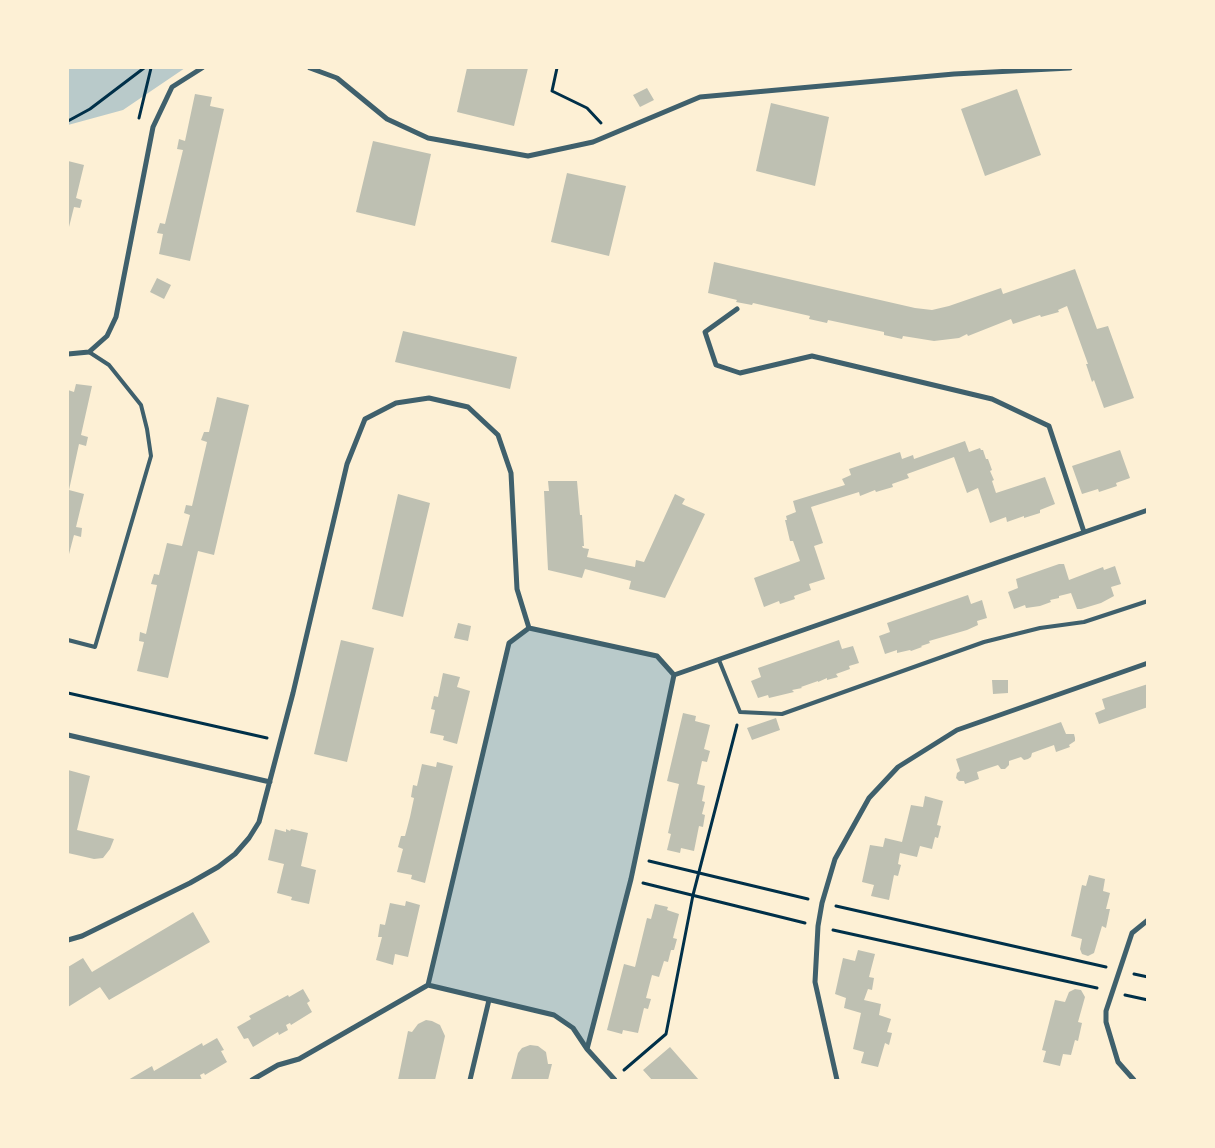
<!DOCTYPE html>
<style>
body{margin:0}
#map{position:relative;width:1215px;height:1148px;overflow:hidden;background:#fdf0d5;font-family:Inter,sans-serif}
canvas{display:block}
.frame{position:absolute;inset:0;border:69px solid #fdf0d5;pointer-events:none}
</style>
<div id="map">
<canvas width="1215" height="1148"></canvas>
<div class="frame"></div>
</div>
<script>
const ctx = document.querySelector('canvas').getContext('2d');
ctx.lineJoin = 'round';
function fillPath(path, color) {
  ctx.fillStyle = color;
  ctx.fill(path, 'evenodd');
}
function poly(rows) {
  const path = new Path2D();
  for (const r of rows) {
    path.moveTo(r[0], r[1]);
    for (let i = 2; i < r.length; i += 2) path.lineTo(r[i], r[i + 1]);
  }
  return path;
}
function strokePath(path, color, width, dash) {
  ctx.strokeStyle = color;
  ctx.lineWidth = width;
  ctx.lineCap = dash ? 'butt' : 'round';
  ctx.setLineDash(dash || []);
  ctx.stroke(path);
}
const green = poly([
 [68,68,185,68,123,110,68,125],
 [529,628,657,656,674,675,631,879,587,1049,573,1028,554,1015,428,985,509,643]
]);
const building = poly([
 [467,68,528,68,514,126,457,112],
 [647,88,654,100,640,107,633,95],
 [1017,89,1041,155,985,176,961,109],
 [195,94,212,97,210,106,224,109,190,261,159,254,163,234,157,233,160,223,165,224,183,150,177,149,179,139,185,141],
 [771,103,829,117,815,186,756,171],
 [373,141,431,154,415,226,356,212],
 [68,161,84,165,76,198,82,200,80,208,74,207,68,231],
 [567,173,626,186,609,256,551,242],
 [714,262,915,308,932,310,949,306,1001,288,1003,294,1075,269,1097,329,1108,326,1134,398,1104,408,1094,380,1092,382,1086,364,1088,364,1067,306,1058,310,1059,312,1041,317,1040,315,1013,324,1011,319,968,336,967,334,959,338,934,341,903,336,902,339,884,335,884,332,828,320,827,323,809,319,810,316,753,303,752,305,736,302,737,300,708,293],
 [157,278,171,285,164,299,150,292],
 [403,331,517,357,510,389,395,362],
 [76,384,92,386,81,435,88,437,86,446,79,444,69,490,84,494,76,527,82,528,81,537,74,535,68,558,68,390,74,392],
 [217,397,249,405,214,555,198,551,168,678,137,671,144,642,139,641,140,632,146,634,157,585,151,584,154,574,159,575,167,543,182,546,190,515,184,513,186,505,192,506,207,442,201,440,204,432,209,432],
 [965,441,969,452,980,448,981,450,983,450,986,459,988,459,992,470,990,471,994,480,992,481,996,493,1045,477,1055,504,1040,510,1040,513,1024,518,1024,516,1007,522,1006,517,990,523,978,488,967,493,954,457,907,474,909,478,892,484,893,487,876,492,875,490,860,496,859,492,811,507,823,543,814,546,825,579,809,584,811,590,794,596,795,599,780,604,779,601,764,607,754,578,800,561,793,541,790,541,785,520,787,520,786,516,796,512,793,501,845,485,842,479,851,475,849,469,900,452,902,459,913,455,914,459],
 [1120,450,1130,478,1116,483,1117,486,1099,492,1098,489,1082,494,1072,466],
 [548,481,577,481,580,515,582,515,584,546,582,546,583,548,589,549,587,557,635,567,636,560,644,562,675,494,685,499,682,504,705,514,665,598,629,589,631,581,585,569,582,578,548,570,544,491,549,491],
 [398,494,430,503,403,617,372,609],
 [1059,564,1064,564,1069,580,1103,567,1104,570,1115,566,1121,584,1111,587,1114,596,1101,603,1081,609,1077,609,1071,593,1059,596,1059,598,1050,600,1051,602,1040,606,1026,608,1025,605,1014,609,1008,592,1018,588,1016,579],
 [968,595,971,604,982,600,987,618,977,621,978,625,967,630,929,641,930,643,921,646,922,647,911,651,910,650,897,653,897,650,885,654,879,636,890,632,887,623],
 [458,623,471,626,468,641,454,638],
 [341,640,374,648,347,762,314,754],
 [839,640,842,649,853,646,859,663,849,666,850,669,836,674,838,677,827,680,827,678,818,682,818,681,801,687,802,688,792,690,794,692,769,698,768,695,758,698,751,681,761,677,758,668],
 [443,673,460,677,457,687,470,691,457,744,443,740,444,736,430,733,435,710,431,709,434,696,438,697],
 [992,680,1008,680,1008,693,993,694],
 [1148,684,1148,707,1099,724,1095,713,1105,709,1102,699],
 [683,713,696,716,695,721,710,725,704,749,710,751,707,762,702,761,697,784,705,786,702,801,705,802,702,814,705,815,703,827,699,826,694,851,681,848,680,853,667,850,671,834,668,833,679,784,667,781],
 [776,718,780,730,752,740,747,728],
 [1061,722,1066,734,1074,734,1075,738,1075,741,1069,745,1070,747,1056,752,1054,745,1032,753,1031,757,1028,759,1024,760,1021,757,1009,761,1009,765,1005,769,1001,769,998,765,977,772,979,779,965,784,964,781,959,781,956,778,957,773,960,771,956,759],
 [437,762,453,766,425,883,411,879,412,875,397,872,403,849,398,847,401,836,405,836,410,817,414,798,411,797,413,785,417,786,422,764,436,767],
 [68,770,90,776,77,830,114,839,110,849,103,858,94,859,68,853],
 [925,796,943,801,937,825,941,826,938,838,935,837,932,849,920,846,917,857,900,853,898,864,901,865,898,876,894,875,889,900,871,896,874,885,862,882,870,845,883,847,885,838,902,842,911,805,923,807],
 [275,829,286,832,286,829,290,831,291,829,308,833,301,866,316,870,309,904,291,900,292,897,277,893,284,864,268,860],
 [1089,875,1105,879,1103,891,1110,893,1106,909,1110,909,1106,928,1102,926,1094,953,1088,956,1082,954,1080,949,1082,939,1071,936,1082,885,1086,886],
 [406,901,420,905,408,957,395,954,393,965,376,960,382,937,378,937,380,924,385,925,390,903,405,906],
 [655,904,668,907,667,910,679,914,673,938,677,939,674,950,671,950,668,962,664,961,659,977,652,975,646,998,651,999,648,1009,644,1008,638,1033,623,1030,622,1034,607,1030,624,964,635,967,647,918,651,919],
 [193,912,210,942,109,1000,100,987,68,1007,68,967,83,958,92,972],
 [858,950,875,954,869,977,874,978,872,990,868,989,864,1000,881,1004,879,1015,891,1019,887,1032,892,1033,889,1045,885,1043,878,1067,861,1063,864,1052,853,1049,861,1013,844,1008,846,998,835,994,843,958,855,961],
 [303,989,310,1001,307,1003,312,1012,291,1025,290,1023,286,1025,288,1030,279,1035,278,1032,253,1047,248,1038,244,1039,237,1027,251,1019,249,1016,288,995,289,997],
 [1075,989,1081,990,1085,997,1078,1022,1082,1023,1078,1041,1075,1040,1071,1055,1063,1054,1060,1066,1043,1062,1046,1051,1042,1050,1055,1000,1065,1002,1069,992],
 [426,1020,432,1021,440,1025,445,1036,435,1080,398,1080,408,1031,412,1032,418,1024],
 [217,1038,224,1050,221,1051,227,1062,205,1075,204,1073,200,1075,202,1080,128,1080,152,1066,154,1071,202,1043,203,1046],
 [530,1045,538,1046,546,1052,548,1064,552,1064,548,1080,511,1080,518,1053,522,1048],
 [670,1047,699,1080,652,1080,643,1070]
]);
const path = poly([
 [557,68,552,91,587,108,601,123],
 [139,118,151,68],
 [68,121,90,109,144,68],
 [68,693,267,738],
 [649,861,808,899],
 [643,883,805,923],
 [836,906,1106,967],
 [833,930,1097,988],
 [1134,974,1148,977],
 [1125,995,1148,1000],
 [624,1070,666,1034,693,895,737,725]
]);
const service = poly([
 [68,640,95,647,151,456,147,429,141,405,109,365,89,352],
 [719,660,740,712,782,714,984,642,1040,628,1084,622,1148,601]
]);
const minor = poly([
 [310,68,337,78,387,119,428,138,528,156,593,142,700,97,954,74,1070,68],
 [737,309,705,332,716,365,740,373,812,356,992,399,1049,426,1084,532],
 [68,354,89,352,107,336,116,317,153,127,172,87,202,68],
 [529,628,657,656,674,675],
 [674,675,1148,510],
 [68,735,270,782],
 [68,940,82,936,190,883,218,867,235,854,249,838,259,822,293,693,347,464,365,419,396,403,429,398,468,407,498,435,511,473,517,589,529,628],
 [428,985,509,643,529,628],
 [428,985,554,1015,573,1028,587,1049,615,1080],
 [587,1049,631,879,674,675],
 [252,1080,278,1065,299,1059,428,985],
 [470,1080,489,1000],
 [837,1080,815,982,818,926,822,903,835,859,869,798,898,767,957,730,1148,663],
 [1134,1080,1118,1062,1106,1022,1106,1011,1132,933,1148,920]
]);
fillPath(green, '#b9caca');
fillPath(building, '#bec0b2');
strokePath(path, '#003049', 3);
strokePath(service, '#3f606c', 4);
strokePath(minor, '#3f606c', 5);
</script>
